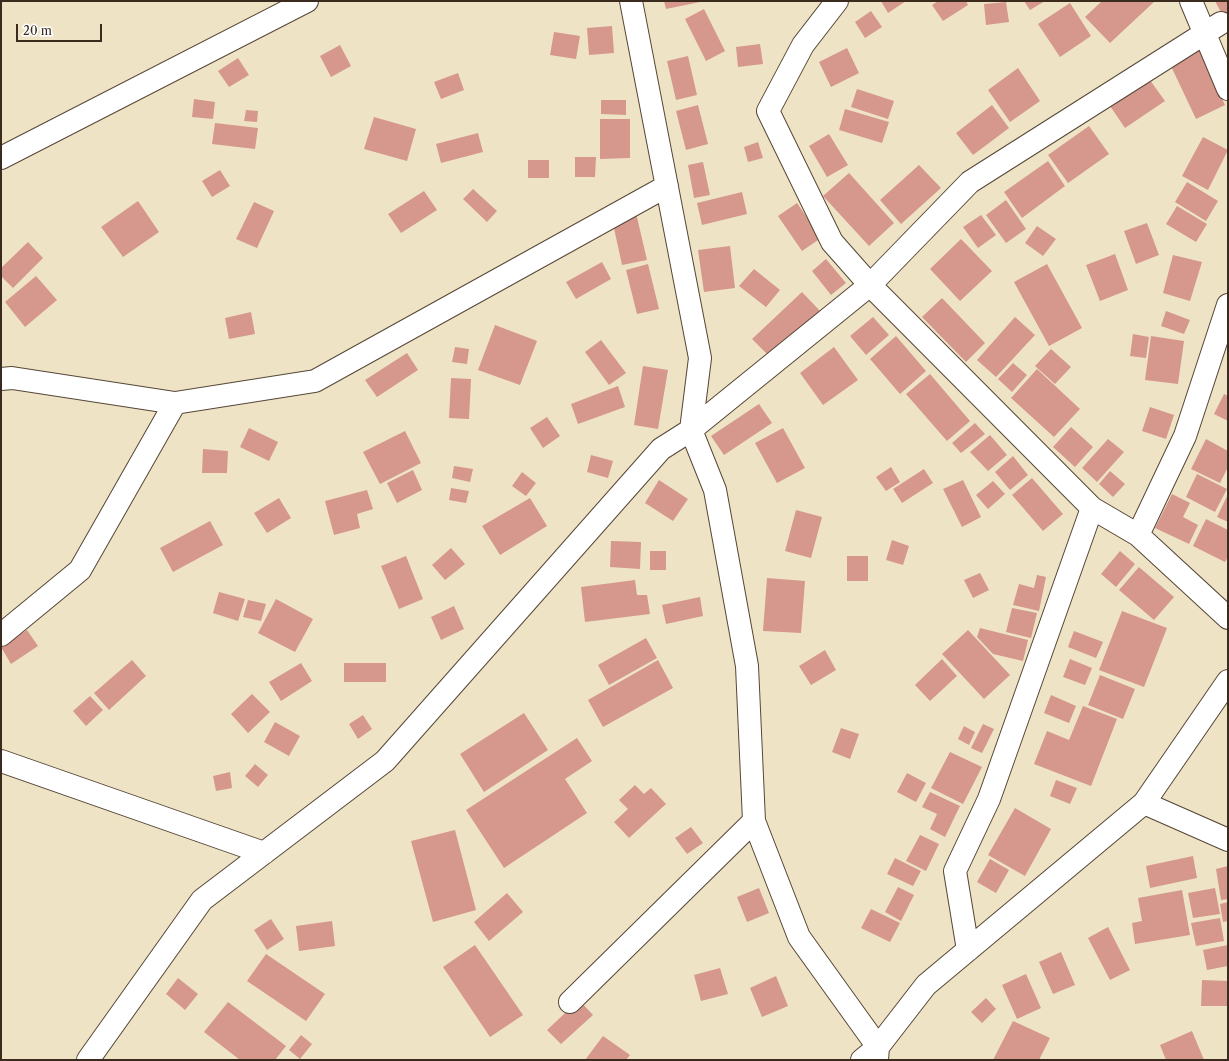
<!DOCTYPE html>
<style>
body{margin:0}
#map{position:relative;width:1229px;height:1061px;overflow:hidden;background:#eee4c5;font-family:"Libre Caslon Text",serif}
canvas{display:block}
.frame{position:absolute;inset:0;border:2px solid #3b2a1e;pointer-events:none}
.scale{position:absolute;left:16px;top:24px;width:86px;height:18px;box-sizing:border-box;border:2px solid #3b2a1e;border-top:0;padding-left:5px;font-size:12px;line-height:14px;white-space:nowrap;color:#3b2a1e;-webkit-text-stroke:3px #fff;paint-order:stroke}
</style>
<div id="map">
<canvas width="1229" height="1061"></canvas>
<div class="frame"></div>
<div class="scale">20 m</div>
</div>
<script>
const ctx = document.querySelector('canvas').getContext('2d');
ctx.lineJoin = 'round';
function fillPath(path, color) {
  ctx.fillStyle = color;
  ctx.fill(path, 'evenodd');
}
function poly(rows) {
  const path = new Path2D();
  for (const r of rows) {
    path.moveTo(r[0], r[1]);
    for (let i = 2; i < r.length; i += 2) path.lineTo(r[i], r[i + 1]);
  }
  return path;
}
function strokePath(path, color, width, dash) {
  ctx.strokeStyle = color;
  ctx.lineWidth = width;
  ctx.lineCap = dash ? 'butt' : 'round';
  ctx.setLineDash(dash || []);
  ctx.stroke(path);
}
const building = poly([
 [664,1,700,1,700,2,666,9],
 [881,1,906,1,888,13],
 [938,1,966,1,968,5,943,21,932,5],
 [1024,1,1045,1,1030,10],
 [1102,1,1155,1,1110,43,1085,17],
 [1215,1,1228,1,1228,15,1224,18],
 [1006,2,1009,22,986,25,984,4],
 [1070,3,1091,36,1060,57,1038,24],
 [704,9,725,51,706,61,685,19],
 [871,11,882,27,865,38,855,22],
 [612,26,614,53,589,55,587,28],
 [554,32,580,36,576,59,550,55],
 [760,44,763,64,738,67,736,47],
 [340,45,351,66,331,77,320,56],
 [847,48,859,73,831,87,819,62],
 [1199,50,1225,105,1196,119,1170,64],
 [688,56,697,95,676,100,667,61],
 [238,58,249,75,229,87,218,71],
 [1018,68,1040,101,1010,122,988,90],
 [458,73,464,90,441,99,434,82],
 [1147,76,1165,101,1125,128,1108,103],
 [857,89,894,101,888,119,851,107],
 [194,99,215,102,213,119,192,117],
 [601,100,626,100,626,115,601,114],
 [698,105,708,144,686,150,676,111],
 [992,105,1009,128,973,155,956,133],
 [845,109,889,122,882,143,839,130],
 [246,110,258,111,257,122,244,121],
 [374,117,416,129,407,161,364,149],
 [600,119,630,119,630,158,600,159],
 [215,123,258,128,255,149,212,144],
 [1089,126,1109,154,1068,183,1048,155],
 [478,133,483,152,441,163,436,144],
 [829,134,848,165,827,177,809,146],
 [1203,137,1228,150,1208,190,1182,176],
 [758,142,763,158,748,162,744,147],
 [575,157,596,157,595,177,575,177],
 [528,160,549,160,549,178,528,178],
 [1048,161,1065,186,1022,218,1004,192],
 [703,162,710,195,694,198,688,165],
 [919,165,941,188,901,224,880,200],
 [220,170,230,186,212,197,202,181],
 [849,173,894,223,869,246,823,196],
 [1187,182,1218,201,1206,221,1175,202],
 [473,189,497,211,487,222,463,199],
 [424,191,437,210,401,233,388,214],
 [742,192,747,214,702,225,697,203],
 [1006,200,1026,229,1006,243,986,215],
 [138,201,159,232,123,257,101,227],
 [254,202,274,211,257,248,236,239],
 [797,203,821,238,802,251,778,216],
 [1177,206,1207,224,1196,242,1166,224],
 [636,213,647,260,622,265,612,219],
 [981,215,996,235,978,248,963,227],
 [1147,223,1159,255,1136,264,1124,231],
 [1037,226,1056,239,1043,256,1025,243],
 [961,239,992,271,960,301,930,269],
 [28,242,43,258,13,288,1,276,1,268],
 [730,246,735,288,704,292,698,250],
 [1115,254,1128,290,1100,301,1086,265],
 [1173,255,1202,262,1190,301,1163,293],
 [826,259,846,283,831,295,812,271],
 [602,262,611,279,576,299,566,282],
 [648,264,659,309,637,314,626,270],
 [1047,264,1082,328,1049,346,1014,282],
 [754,269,780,290,766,307,739,286],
 [36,276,57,300,25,327,5,302],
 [802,292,820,311,770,357,752,339],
 [942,298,985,343,966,362,922,317],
 [1166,311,1190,320,1184,334,1161,326],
 [251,312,255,334,229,339,225,318],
 [873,317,889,335,866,355,850,336],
 [1015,317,1035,335,996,377,977,360],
 [495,325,537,341,520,385,478,370],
 [1133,334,1149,337,1146,358,1130,356],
 [896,336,926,371,900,394,870,359],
 [1151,336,1184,341,1178,384,1145,380],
 [601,340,626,373,609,385,585,352],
 [455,347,469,349,467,364,452,362],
 [834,347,858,380,823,405,800,373],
 [1051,349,1071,367,1055,384,1035,366],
 [407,353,418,370,377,397,365,380],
 [1013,363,1027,375,1012,392,998,379],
 [643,366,668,370,658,429,634,425],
 [1037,369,1080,409,1054,437,1011,398],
 [930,374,970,421,947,441,906,394],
 [451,378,471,379,469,419,449,418],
 [618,386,625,407,578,424,571,404],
 [1224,394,1228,396,1228,421,1214,414],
 [759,404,772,423,724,455,711,436],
 [1150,407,1174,415,1166,439,1142,431],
 [547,417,560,436,543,448,530,428],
 [975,423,985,434,961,453,952,443],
 [1071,427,1093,447,1075,467,1053,447],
 [249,428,278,442,269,461,240,447],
 [783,428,805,468,777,483,755,443],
 [405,431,421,463,380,484,363,452],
 [990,435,1007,455,988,471,970,452],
 [1108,439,1124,452,1097,482,1082,468],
 [1206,439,1228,451,1228,467,1220,483,1191,469],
 [203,449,228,451,227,473,202,473],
 [591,455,613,461,608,478,587,472],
 [1013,456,1028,475,1010,490,995,472],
 [454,466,473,469,470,482,452,478],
 [891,467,900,482,886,491,876,477],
 [924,469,933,483,902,503,893,489],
 [413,470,422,490,397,503,387,483],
 [1110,471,1125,484,1113,497,1099,484],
 [522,472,536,483,526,496,512,486],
 [1197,474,1227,489,1215,512,1186,497],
 [1032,478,1063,514,1043,531,1012,495],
 [659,480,688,499,673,521,645,503],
 [963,480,981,517,962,527,943,489],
 [993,481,1005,494,988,509,976,495],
 [451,488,469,491,466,503,449,500],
 [367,490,373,509,357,514,360,528,334,535,325,501],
 [1172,494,1190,503,1183,517,1198,525,1189,544,1155,528],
 [1228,494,1228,522,1217,517],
 [279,498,291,518,267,533,254,513],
 [530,498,547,526,500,555,482,526],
 [796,510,822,517,811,558,785,551],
 [1206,519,1228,530,1228,557,1225,562,1193,546],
 [210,521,223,545,173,572,160,548],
 [892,540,909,546,903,565,886,560],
 [611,541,641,542,640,569,610,567],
 [451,548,465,564,445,580,432,565],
 [650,551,666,551,666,570,650,570],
 [1120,551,1135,564,1116,587,1101,574],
 [406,556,423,599,399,609,381,566],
 [847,556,868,556,868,581,847,581],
 [1139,567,1174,597,1154,620,1119,590],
 [980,573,989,590,973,598,964,580],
 [1037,575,1046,577,1039,611,1013,605,1019,584,1034,588],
 [767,578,805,581,801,633,763,631],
 [635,580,637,595,647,595,650,614,585,622,581,587],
 [219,592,245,599,238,621,213,613],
 [700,597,703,616,666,624,662,605],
 [276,599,313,619,295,652,258,633],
 [248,600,266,604,261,621,243,617],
 [454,606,464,629,441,640,431,617],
 [1012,608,1037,613,1031,638,1006,632],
 [1122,611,1167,628,1144,687,1099,670],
 [980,628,1028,640,1023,661,993,654,977,637],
 [27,630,38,646,11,664,1,647],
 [968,630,1010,675,984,699,942,654],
 [1074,631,1103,642,1096,658,1068,647],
 [646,638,657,658,609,685,598,665],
 [825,650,836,670,811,685,799,666],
 [942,659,957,676,930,701,915,685],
 [1070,659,1092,668,1085,685,1063,677],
 [132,660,146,676,109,710,94,693],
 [658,660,673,688,603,727,588,700],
 [301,663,312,681,281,701,269,682],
 [344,663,386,663,386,682,344,682],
 [1100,675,1135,689,1123,719,1088,705],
 [252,694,270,712,248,733,231,714],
 [1051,695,1076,706,1069,723,1044,713],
 [90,696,103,710,86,726,73,711],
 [1083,706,1117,719,1091,786,1034,764,1047,731,1069,740],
 [524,713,548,750,484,792,460,754],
 [363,715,372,729,358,739,349,724],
 [275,722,300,736,289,756,264,742],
 [983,724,994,729,982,753,971,748],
 [964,726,975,732,969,745,958,739],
 [841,728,859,734,850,759,832,752],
 [577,738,592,761,565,779,587,813,504,868,466,810],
 [950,752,982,767,963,804,931,788],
 [255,764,268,775,258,787,245,776],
 [230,772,232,788,216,791,213,776],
 [907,773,926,783,916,802,897,792],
 [1056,780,1077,788,1070,804,1050,796],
 [635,785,644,794,651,788,666,804,629,838,614,822,628,809,619,800],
 [930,792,960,806,945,837,930,829,937,814,922,807],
 [1015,808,1051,829,1025,876,988,855],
 [691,827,703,843,687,854,675,838],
 [455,830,476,910,433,922,411,841],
 [920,835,939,844,926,871,906,861],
 [1193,856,1197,878,1150,888,1146,866],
 [895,858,921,871,913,886,887,874],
 [990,859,1009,870,996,893,977,882],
 [1228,866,1228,899,1221,900,1216,869],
 [898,887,914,895,901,921,885,912],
 [759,888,769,913,747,922,737,897],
 [1215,888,1220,914,1193,918,1188,893],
 [1182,890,1190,935,1135,944,1132,923,1142,921,1138,898],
 [507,893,523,912,489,941,474,922],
 [1228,902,1228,921,1223,922,1220,904],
 [871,909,900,923,890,942,861,928],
 [1220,918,1224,941,1196,946,1191,923],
 [271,919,284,939,267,950,254,930],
 [332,921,335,946,299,951,296,926],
 [1108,927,1130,970,1110,980,1088,938],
 [475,945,523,1015,490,1037,443,967],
 [1228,945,1228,966,1207,970,1203,950],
 [1061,952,1075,985,1053,994,1039,962],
 [266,954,325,994,306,1021,247,981],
 [720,968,728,994,701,1001,694,975],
 [1026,974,1041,1008,1017,1019,1002,985],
 [776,976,788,1006,762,1017,750,988],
 [178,978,198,994,185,1010,166,994],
 [1202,980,1228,981,1228,1006,1201,1006],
 [986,998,996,1009,982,1023,971,1012],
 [579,1000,593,1015,561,1044,547,1030],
 [228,1002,286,1046,275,1060,240,1060,204,1032],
 [1013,1021,1050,1038,1039,1060,993,1060],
 [1192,1031,1204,1060,1166,1060,1160,1045],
 [301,1035,312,1044,300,1059,289,1050],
 [603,1036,630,1055,626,1060,585,1060]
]);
const street = poly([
 [631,1,700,358,691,430,715,490,747,666,754,821,799,937,878,1047,862,1060],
 [837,1,803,45,768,111,832,242,870,285,1092,508,1138,535,1228,618],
 [1191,1,1228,89],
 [1,158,307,1],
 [1,379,12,378,175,403,315,381,667,186],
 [1138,535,1185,436,1228,305],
 [1,635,80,570,175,403],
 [1,761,264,853],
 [1144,803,1228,840],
 [968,950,955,871,989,799,1092,508],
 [570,1002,754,821],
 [88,1060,202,900,385,761,661,449,691,430,870,285,970,182,1221,23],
 [877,1060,878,1047,926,985,1144,803,1228,681]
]);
fillPath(building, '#d6978d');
strokePath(street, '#564637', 24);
strokePath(street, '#fff', 22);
</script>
